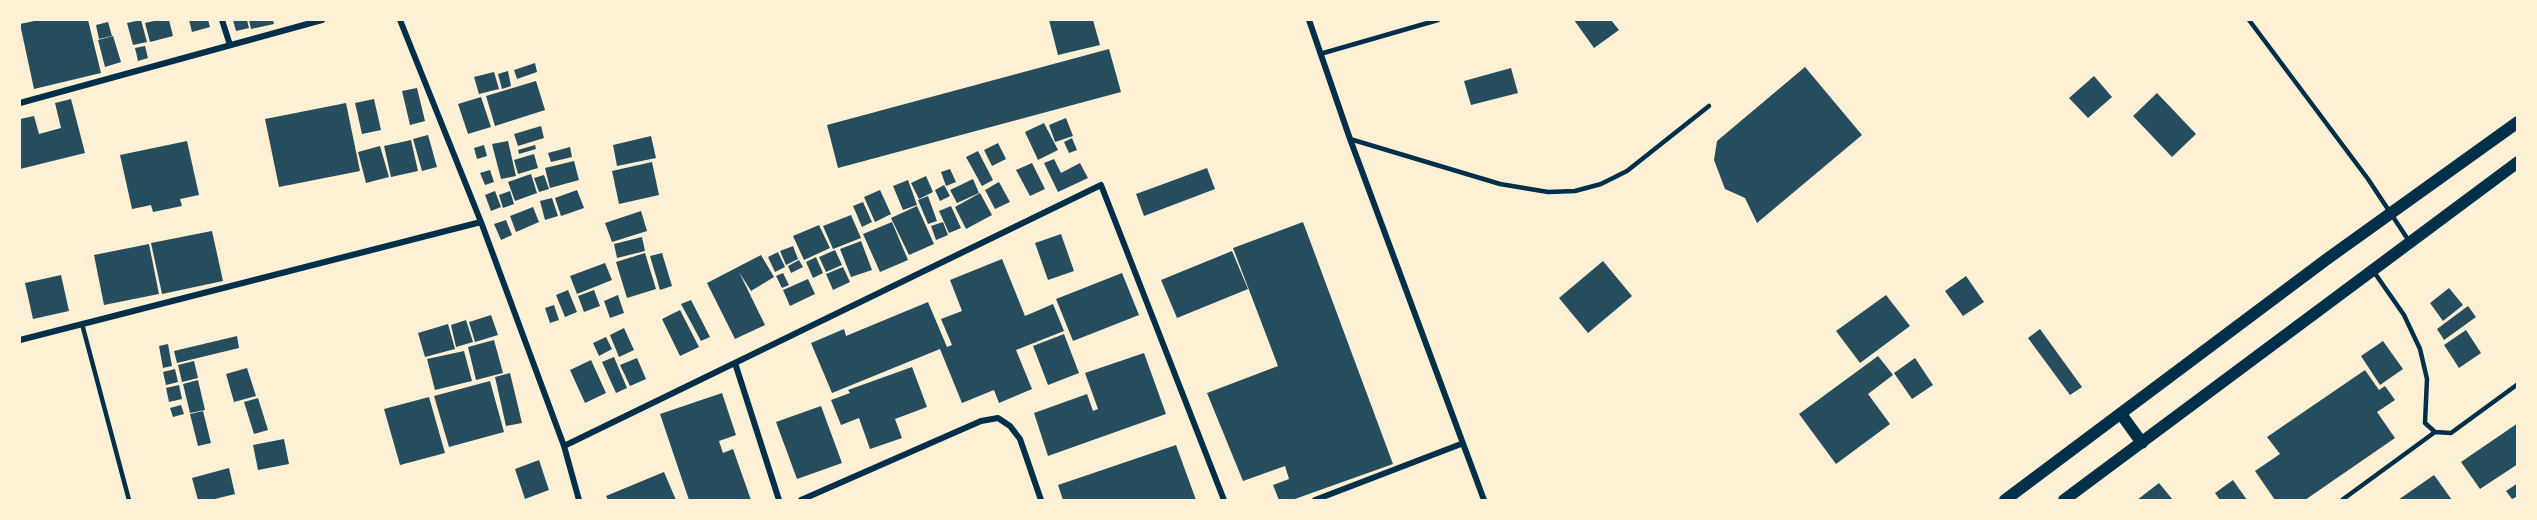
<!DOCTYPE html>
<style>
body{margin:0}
#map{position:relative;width:2537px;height:520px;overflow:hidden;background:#fdf0d5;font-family:"Varela Round",sans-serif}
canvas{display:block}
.frame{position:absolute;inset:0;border:21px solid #fdf0d5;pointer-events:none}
</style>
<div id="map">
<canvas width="2537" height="520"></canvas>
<div class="frame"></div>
</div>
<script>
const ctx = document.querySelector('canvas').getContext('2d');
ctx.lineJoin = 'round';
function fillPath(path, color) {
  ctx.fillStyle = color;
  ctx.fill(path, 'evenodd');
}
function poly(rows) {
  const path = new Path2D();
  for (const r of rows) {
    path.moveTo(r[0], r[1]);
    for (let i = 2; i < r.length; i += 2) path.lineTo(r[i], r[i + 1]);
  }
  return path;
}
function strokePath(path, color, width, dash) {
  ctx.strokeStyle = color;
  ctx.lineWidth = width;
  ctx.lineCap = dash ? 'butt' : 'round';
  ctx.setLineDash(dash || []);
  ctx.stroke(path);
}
const building = poly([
 [39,20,88,20,101,73,34,89,20,24],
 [141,20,147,42,133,45,127,23],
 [158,20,169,20,173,36,150,42,145,23],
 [189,20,208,20,210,27,192,32],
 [233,20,247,20,249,28,236,31],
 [249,20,273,20,274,24,251,29],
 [1049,20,1093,20,1100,45,1058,55],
 [1574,20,1611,20,1619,30,1594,48],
 [108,22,112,36,99,39,96,25],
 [113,36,121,62,105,67,98,40],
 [145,46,148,58,138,61,135,48],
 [1109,49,1121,92,838,168,827,125],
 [535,63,537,72,517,79,514,70],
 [1805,67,1862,135,1757,223,1745,198,1725,189,1714,160,1717,141],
 [1511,68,1518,93,1471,105,1464,81],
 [508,71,511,86,502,89,498,74],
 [494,72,499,89,479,94,474,77],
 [2094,76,2112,97,2088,118,2069,98],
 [536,81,545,110,495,126,486,96],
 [417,88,425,121,410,125,402,91],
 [2157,93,2196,134,2172,157,2133,116],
 [481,97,491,127,468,134,458,104],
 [71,99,85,153,20,169,20,119,34,116,39,134,61,128,55,103],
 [374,99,381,130,362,134,355,103],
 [346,103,360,171,279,187,265,119],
 [1066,118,1073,136,1055,142,1049,125],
 [1044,123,1058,150,1038,160,1025,132],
 [541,126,544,138,518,146,514,134],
 [428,135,437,167,422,171,413,139],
 [651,136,656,158,617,166,613,145],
 [1072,138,1077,150,1069,153,1064,142],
 [411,140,418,171,391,177,384,146],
 [187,141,199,195,180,199,182,206,153,212,151,205,132,209,120,155],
 [508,141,516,176,501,179,492,144],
 [998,143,1006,159,992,166,984,150],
 [484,145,487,156,477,159,474,148],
 [535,145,536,149,519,154,518,150],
 [380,146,389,177,366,183,358,152],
 [570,147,572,157,551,162,548,153],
 [978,151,993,180,982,186,966,157],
 [534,154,538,168,518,174,514,160],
 [1054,159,1061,173,1080,163,1088,178,1058,192,1044,163],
 [574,161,579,180,550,188,545,168],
 [652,162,659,195,619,204,612,171],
 [1032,163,1045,189,1030,196,1016,170],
 [1207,168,1215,189,1144,216,1136,194],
 [950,169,956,182,946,186,941,172],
 [490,170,494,182,485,185,480,173],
 [531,174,537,193,515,201,508,182],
 [544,175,549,189,539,192,534,178],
 [926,176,933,192,919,199,911,183],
 [973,179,979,193,957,203,950,190],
 [908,180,917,205,903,210,893,186],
 [999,182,1010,202,995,209,985,190],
 [944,185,950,196,940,201,935,190],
 [577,190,584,208,561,216,555,198],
 [880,190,891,214,875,222,864,197],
 [495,191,501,207,491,211,485,195],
 [510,191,514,204,503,208,499,195],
 [980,193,992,215,966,229,955,207],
 [928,196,937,221,928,224,918,200],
 [552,198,558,216,545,220,540,201],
 [863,202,872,222,862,227,853,206],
 [917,206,934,244,909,255,891,218],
 [951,206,961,228,949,233,939,211],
 [533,207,539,222,516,232,510,216],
 [641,211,647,231,612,242,605,223],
 [851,215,861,238,833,249,823,226],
 [506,220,512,235,501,240,494,224],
 [892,222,908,260,880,272,863,234],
 [943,222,948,235,936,240,931,226],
 [1303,222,1393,464,1292,500,1279,500,1273,485,1289,479,1285,466,1243,481,1207,393,1278,366,1233,248],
 [819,225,830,248,804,260,793,236],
 [212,231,223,281,162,294,151,243],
 [1061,234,1074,271,1048,280,1035,243],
 [642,237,645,251,617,258,614,244],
 [861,241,872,270,851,277,840,249],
 [149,244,159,294,104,305,94,255],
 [793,246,798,259,786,265,780,251],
 [835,250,842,265,826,272,819,257],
 [1232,251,1248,289,1177,318,1161,280],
 [778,252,785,267,775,272,768,257],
 [645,253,656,289,627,298,616,262],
 [662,253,672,286,660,290,650,256],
 [761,255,774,277,751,291,739,272,765,325,735,339,707,283],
 [816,257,823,273,813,278,806,262],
 [1002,259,1025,316,1053,304,1064,331,1016,350,1032,389,999,403,994,390,962,403,940,349,832,393,811,343,844,329,846,336,928,302,947,347,952,345,941,319,962,311,950,280],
 [799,260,803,267,791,273,788,266],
 [1603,261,1632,296,1588,333,1559,298],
 [605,263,612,280,577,294,570,276],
 [843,267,850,282,833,290,826,274],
 [783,273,789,285,782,288,776,276],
 [1122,273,1139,315,1073,341,1056,299],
 [61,275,69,311,33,319,25,283],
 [1966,276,1984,302,1963,316,1945,291],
 [808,279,815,294,790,306,783,290],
 [2449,288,2463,305,2443,321,2430,303],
 [568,290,577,312,565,317,556,295],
 [594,290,600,306,584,312,578,296],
 [618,295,624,313,610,318,604,301],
 [1886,295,1910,326,1860,363,1836,331],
 [691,300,710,337,701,341,681,304],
 [554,305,559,320,550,323,545,308],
 [2468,306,2476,317,2444,340,2437,329],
 [680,310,699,347,680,356,662,319],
 [491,315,498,335,475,342,469,322],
 [466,320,473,342,456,347,451,325],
 [448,324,455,349,425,357,418,333],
 [624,328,634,350,619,357,610,335],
 [2040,329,2082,387,2070,395,2028,338],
 [2466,330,2481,353,2459,368,2444,345],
 [1064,334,1079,373,1048,385,1033,346],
 [237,336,239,348,177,363,174,351],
 [606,337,612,349,599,356,593,343],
 [494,340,503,373,476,380,468,347],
 [2383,341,2403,369,2380,385,2361,356],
 [168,344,172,366,163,368,159,346],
 [464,351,472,381,435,390,427,359],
 [1144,353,1166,414,1048,456,1034,413,1087,394,1093,411,1098,409,1085,373],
 [1878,356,1893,375,1868,394,1890,424,1836,464,1799,414],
 [614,357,627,388,616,393,602,362],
 [637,358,646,379,630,386,620,365],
 [1915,358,1933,385,1912,399,1894,373],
 [591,360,606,393,585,403,570,370],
 [194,361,198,378,182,382,178,365],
 [912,367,927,407,895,419,902,438,870,449,859,418,841,425,831,400,850,393,848,390],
 [247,368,256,396,234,402,226,374],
 [175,369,178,382,166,385,163,372],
 [2365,370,2379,390,2385,386,2395,400,2377,412,2395,438,2305,500,2275,500,2255,471,2280,454,2267,437],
 [510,373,522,423,506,426,495,377],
 [198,380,205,410,190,413,183,384],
 [490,381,504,432,449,447,434,396],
 [179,385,182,399,169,402,166,388],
 [722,393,736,435,719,441,723,453,733,449,751,500,689,500,660,414],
 [429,397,445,453,400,465,384,409],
 [258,398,268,430,254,434,244,402],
 [181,405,184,414,173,417,170,408],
 [821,406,842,463,797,479,776,422],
 [203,411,211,443,198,446,190,414],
 [2518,423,2518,464,2480,489,2461,462],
 [284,439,289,464,258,470,253,445],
 [1176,445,1196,500,1063,500,1058,485],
 [539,460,549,490,525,499,515,469],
 [229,468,235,494,211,500,198,500,192,478],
 [664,472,676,500,608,500,606,496],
 [2434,475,2452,500,2398,500],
 [2233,480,2247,500,2220,500,2215,493],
 [2159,483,2173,500,2137,500],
 [2518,483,2518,496,2512,499,2506,491]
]);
const service = poly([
 [2249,20,2368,179,2409,241],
 [1320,54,1438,20],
 [1350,139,1500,184,1548,192,1575,191,1601,184,1627,171,1709,106],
 [2374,272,2404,315,2420,349,2427,379,2425,423,2435,432,2451,433,2518,384],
 [82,324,129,500],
 [2342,500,2435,432]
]);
const minor = poly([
 [222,20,230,45],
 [400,20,481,222,564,446,579,500],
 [1309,20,1350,139,1484,500],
 [20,103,322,20],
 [20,340,481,222],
 [735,363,779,500],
 [564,446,1101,185,1224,500],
 [801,500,981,421,998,418,1010,426,1020,439,1041,500],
 [1315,500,1461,444]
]);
const secondary = poly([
 [2121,414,2142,443],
 [2005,500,2327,259,2518,122],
 [2064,500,2518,162]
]);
fillPath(building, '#264d5e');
strokePath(service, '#003049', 4.5);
strokePath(minor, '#003049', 6);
strokePath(secondary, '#003049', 12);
</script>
